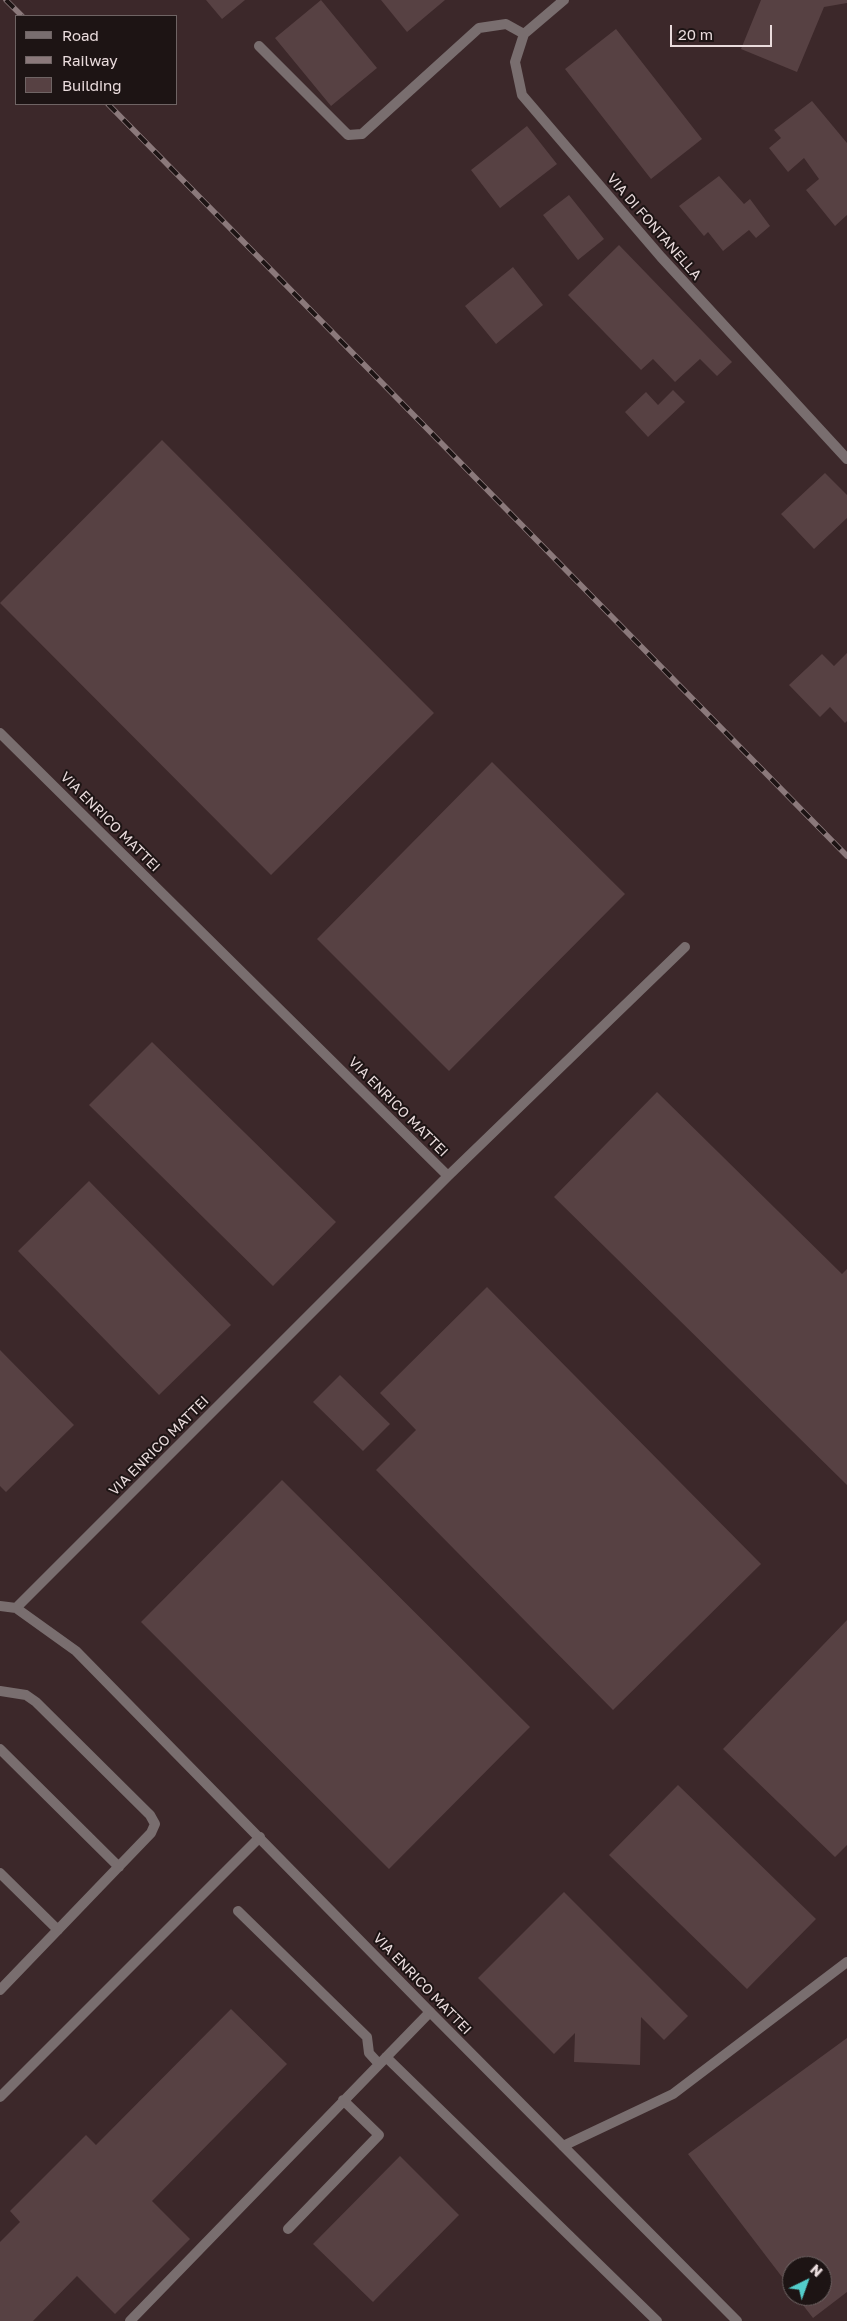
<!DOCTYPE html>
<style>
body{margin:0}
#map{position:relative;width:847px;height:2321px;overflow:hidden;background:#3c282a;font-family:"Golos Text",sans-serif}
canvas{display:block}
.legend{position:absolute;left:15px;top:15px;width:162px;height:90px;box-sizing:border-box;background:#1d1414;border:1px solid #6f6464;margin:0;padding:6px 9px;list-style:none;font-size:15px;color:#eadcdd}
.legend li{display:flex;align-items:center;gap:10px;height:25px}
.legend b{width:25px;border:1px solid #6f6464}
.north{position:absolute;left:782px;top:2256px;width:50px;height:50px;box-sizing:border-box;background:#1d1414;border:1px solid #6f6464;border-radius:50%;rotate:42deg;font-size:14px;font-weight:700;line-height:20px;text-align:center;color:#eadcdd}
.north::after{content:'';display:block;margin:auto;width:18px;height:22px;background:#53cdcb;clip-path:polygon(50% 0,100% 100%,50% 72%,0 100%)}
.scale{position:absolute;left:670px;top:25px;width:102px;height:22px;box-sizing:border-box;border:2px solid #eadcdd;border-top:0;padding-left:6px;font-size:15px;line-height:18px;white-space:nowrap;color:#eadcdd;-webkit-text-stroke:4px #1d1414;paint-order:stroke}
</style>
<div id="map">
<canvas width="847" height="2321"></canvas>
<ul class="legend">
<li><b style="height:6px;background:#796e6f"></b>Road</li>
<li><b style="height:6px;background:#8b797b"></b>Railway</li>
<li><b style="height:14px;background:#574143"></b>Building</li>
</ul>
<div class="north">N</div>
<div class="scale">20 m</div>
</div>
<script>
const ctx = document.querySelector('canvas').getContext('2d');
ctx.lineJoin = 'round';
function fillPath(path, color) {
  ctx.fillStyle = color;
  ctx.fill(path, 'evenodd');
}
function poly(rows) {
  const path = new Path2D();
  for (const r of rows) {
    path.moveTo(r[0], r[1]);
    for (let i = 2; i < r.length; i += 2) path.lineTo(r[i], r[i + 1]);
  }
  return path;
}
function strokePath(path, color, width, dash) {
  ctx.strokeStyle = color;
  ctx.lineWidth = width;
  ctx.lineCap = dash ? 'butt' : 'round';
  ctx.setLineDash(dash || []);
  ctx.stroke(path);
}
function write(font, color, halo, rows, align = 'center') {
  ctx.font = font + ' "Golos Text",sans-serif';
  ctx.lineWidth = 4;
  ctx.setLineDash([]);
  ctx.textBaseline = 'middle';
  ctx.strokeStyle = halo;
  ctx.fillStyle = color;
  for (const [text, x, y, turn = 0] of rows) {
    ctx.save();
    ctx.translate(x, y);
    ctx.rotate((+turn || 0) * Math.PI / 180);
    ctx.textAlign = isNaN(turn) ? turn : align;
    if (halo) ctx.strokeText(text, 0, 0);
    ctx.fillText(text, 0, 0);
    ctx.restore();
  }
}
const building = poly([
 [206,0,245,0,222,19],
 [321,0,377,68,331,106,275,38],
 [381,0,445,0,407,32],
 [761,0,847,0,847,3,824,7,797,72,741,49],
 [616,29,702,139,651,179,565,69],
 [812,101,847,143,847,215,835,226,806,190,819,179,804,158,788,172,769,148,781,138,774,130],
 [527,126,557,164,500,208,471,170],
 [719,176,744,204,750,199,770,226,756,238,749,230,723,251,708,232,704,236,679,206],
 [569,195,604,239,578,260,543,215],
 [619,245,732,362,717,376,700,359,675,382,653,359,641,370,568,295],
 [513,267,543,305,496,344,465,306],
 [673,390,685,402,648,437,625,412,646,392,658,405],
 [162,440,434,713,271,875,0,603],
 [825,473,847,495,847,518,814,549,781,514],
 [847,653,847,721,845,723,830,707,820,717,789,685,822,654,834,666],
 [492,762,625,894,449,1071,317,939],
 [152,1042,336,1222,273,1286,89,1105],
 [657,1092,842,1274,847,1269,847,1485,554,1197],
 [89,1181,231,1325,159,1395,18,1251],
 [487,1287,761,1564,613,1710,376,1470,416,1430,380,1393],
 [0,1350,74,1425,6,1492,0,1486],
 [340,1375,390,1424,363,1451,313,1402],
 [282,1480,530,1727,389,1869,141,1622],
 [847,1620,847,1845,835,1857,723,1749],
 [678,1785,816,1919,747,1989,609,1855],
 [564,1892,688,2016,664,2040,641,2017,640,2065,574,2062,575,2033,554,2054,478,1978],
 [231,2009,287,2064,152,2201,190,2239,115,2314,77,2276,33,2321,0,2321,0,2242,20,2222,10,2211,86,2135,96,2145],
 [847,2038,847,2292,813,2318,796,2296,822,2296,822,2266,792,2266,792,2290,688,2154],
 [400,2156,459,2215,373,2302,313,2244]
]);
const lane = poly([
 [0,1691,26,1695,36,1702,150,1815,155,1824,151,1833,0,1990],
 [0,1749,119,1867],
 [0,1873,58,1930],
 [238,1911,367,2037,369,2053,379,2064],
 [386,2057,657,2321],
 [0,2097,260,1837],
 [288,2229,379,2135,343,2100],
 [130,2321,430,2012]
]);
const street = poly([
 [564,0,524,34,515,62,522,95,661,257,847,459],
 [259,46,348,135,362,134,479,28,506,24,524,34],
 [0,733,448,1176],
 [0,1606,16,1608,76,1651,430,2012,737,2321],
 [16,1608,448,1176,685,947],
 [563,2146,673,2094,847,1962]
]);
const rail = poly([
 [6,0,22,16],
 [108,104,847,856]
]);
const streetNames = [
 ["VIA DI FONTANELLA",654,227,49],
 ["VIA ENRICO MATTEI",110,822,45],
 ["VIA ENRICO MATTEI",398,1107,45],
 ["VIA ENRICO MATTEI",159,1446,-45],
 ["VIA ENRICO MATTEI",422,1984,46]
];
fillPath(building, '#574143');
strokePath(lane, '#796e6f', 10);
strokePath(street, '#796e6f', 10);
strokePath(rail, '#8b797b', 5.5);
strokePath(rail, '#1d1414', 4, [11]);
write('14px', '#eadcdd', '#1d1414', streetNames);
</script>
